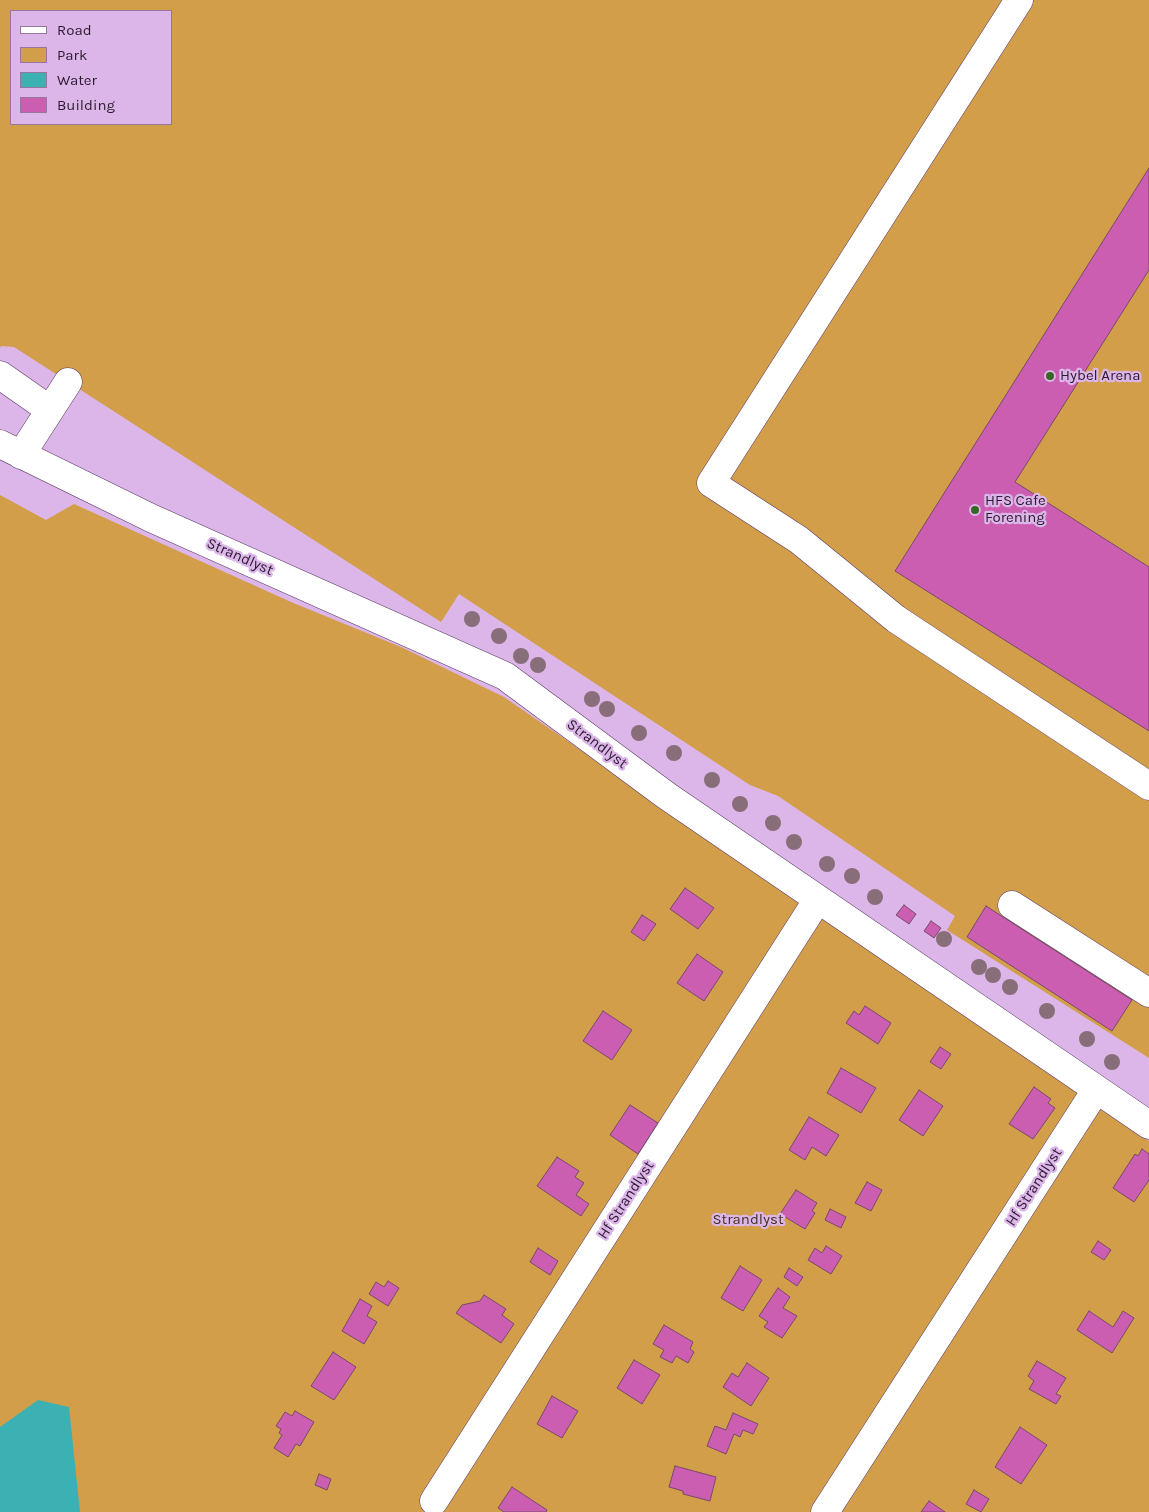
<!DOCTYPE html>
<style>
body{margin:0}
#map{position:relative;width:1149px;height:1512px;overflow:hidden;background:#dcb5e9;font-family:Karla,sans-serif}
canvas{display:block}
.legend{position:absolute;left:10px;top:10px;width:162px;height:115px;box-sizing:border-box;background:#dcb5e9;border:1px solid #95779e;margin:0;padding:6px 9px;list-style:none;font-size:15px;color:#2a1b2e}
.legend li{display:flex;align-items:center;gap:10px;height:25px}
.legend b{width:25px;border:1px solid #95779e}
</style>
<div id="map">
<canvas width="1149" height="1512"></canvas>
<ul class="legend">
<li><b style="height:6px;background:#fff"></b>Road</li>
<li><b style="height:14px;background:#d29e49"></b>Park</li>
<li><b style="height:14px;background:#3cb1b4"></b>Water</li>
<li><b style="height:14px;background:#cb5eb1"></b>Building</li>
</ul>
</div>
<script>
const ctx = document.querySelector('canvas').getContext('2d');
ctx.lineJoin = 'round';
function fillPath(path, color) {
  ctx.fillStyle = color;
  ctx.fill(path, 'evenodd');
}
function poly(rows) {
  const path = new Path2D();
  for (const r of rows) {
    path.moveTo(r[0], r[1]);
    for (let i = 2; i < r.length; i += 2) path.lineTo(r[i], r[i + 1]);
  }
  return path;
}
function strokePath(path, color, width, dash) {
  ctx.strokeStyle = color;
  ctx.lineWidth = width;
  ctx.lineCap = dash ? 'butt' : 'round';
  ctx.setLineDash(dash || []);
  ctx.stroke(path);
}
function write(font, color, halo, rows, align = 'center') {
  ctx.font = font + ' Karla,sans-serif';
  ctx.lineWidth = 4.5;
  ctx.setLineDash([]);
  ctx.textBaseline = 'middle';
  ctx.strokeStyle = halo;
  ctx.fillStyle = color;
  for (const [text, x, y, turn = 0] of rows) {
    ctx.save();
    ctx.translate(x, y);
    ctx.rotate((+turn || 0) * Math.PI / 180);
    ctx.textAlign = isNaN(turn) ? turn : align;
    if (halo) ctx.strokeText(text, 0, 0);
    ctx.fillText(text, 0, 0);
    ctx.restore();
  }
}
const green = poly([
 [0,0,1149,0,1149,1058,947,930,955,916,778,796,750,785,459,594,441,622,14,347,1,346,0,348],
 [11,11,171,11,171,124,11,124],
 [0,495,46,520,74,504,291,602,401,647,504,697,1109,1115,1149,1141,1149,1512,0,1512]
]);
const water = poly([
 [38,1400,69,1407,80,1512,0,1512,0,1427]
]);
const building = poly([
 [1149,168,1149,270,1015,482,1149,567,1149,731,895,571,1149,168],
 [685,888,714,908,698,929,670,909,685,888],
 [904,905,916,914,909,924,896,915,904,905],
 [986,906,1132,1000,1112,1031,967,937,986,906],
 [642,915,656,924,644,941,631,932,642,915],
 [931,921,941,928,934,938,924,931,931,921],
 [697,954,723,972,704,1001,677,983,697,954],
 [865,1006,891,1023,878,1044,846,1023,854,1011,859,1015,865,1006],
 [603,1011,632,1030,612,1060,583,1041,603,1011],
 [940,1047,951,1054,941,1069,930,1062,940,1047],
 [841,1068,876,1088,861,1113,827,1093,841,1068],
 [1034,1087,1051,1099,1048,1103,1055,1108,1033,1139,1009,1124,1034,1087],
 [919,1090,943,1106,923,1136,899,1120,919,1090],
 [630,1105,658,1123,638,1154,610,1135,630,1105],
 [809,1117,839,1135,826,1156,812,1147,805,1160,789,1150,809,1117],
 [1142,1149,1149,1154,1149,1180,1134,1202,1113,1188,1135,1154,1138,1156,1142,1149],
 [557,1157,579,1171,575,1177,584,1183,576,1195,589,1204,581,1216,537,1186,557,1157],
 [867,1182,882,1190,871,1211,855,1203,867,1182],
 [796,1190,817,1203,812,1211,815,1213,805,1229,780,1214,796,1190],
 [830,1209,846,1217,841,1228,825,1220,830,1209],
 [1098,1241,1111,1250,1104,1260,1091,1252,1098,1241],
 [826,1246,842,1256,831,1274,808,1260,815,1248,822,1253,826,1246],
 [538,1248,558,1261,550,1275,530,1262,538,1248],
 [740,1266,762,1280,743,1311,721,1298,740,1266],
 [789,1268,803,1277,797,1286,784,1277,789,1268],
 [388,1281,399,1288,388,1306,369,1294,376,1282,384,1287,388,1281],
 [778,1288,790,1297,783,1308,797,1316,782,1338,764,1327,768,1322,759,1316,778,1288],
 [484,1295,506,1309,502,1315,514,1324,501,1343,456,1313,462,1305,480,1301,484,1295],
 [360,1299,372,1306,367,1316,377,1322,364,1344,342,1331,360,1299],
 [1089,1311,1113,1327,1123,1311,1134,1318,1112,1353,1077,1330,1089,1311],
 [664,1325,693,1342,690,1349,694,1352,688,1363,676,1356,672,1363,660,1357,664,1350,653,1344,664,1325],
 [333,1352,356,1367,334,1400,311,1386,333,1352],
 [634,1360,660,1375,642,1404,617,1388,634,1360],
 [1037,1361,1066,1378,1056,1394,1061,1396,1056,1404,1029,1389,1034,1381,1028,1376,1037,1361],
 [747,1363,769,1378,751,1406,723,1387,732,1373,738,1377,747,1363],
 [552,1396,578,1411,562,1438,537,1424,552,1396],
 [295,1411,314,1422,300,1446,296,1444,288,1457,274,1448,282,1435,279,1433,281,1429,276,1426,285,1412,292,1416,295,1411],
 [733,1413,758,1424,753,1434,743,1430,740,1437,734,1434,726,1454,707,1446,715,1426,726,1430,733,1413],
 [1020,1427,1047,1445,1021,1484,995,1467,1020,1427],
 [675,1466,716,1477,710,1501,683,1494,683,1491,669,1487,675,1466],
 [319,1474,331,1479,327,1490,315,1485,319,1474],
 [512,1487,547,1510,546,1512,504,1512,498,1508,512,1487],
 [974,1490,989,1499,981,1512,966,1504,974,1490],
 [929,1501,945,1512,921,1512,929,1501]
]);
const minor = poly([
 [1019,0,711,483,799,540,896,619,1149,786],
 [0,375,50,410],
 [0,444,151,518,505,676,667,796,1149,1125],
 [21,455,68,382],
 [1012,905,1149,993],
 [434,1501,818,899],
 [825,1512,1096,1090]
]);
const trees = [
 [472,619],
 [499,636],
 [521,656],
 [538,665],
 [592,699],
 [607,709],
 [639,733],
 [674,753],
 [712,780],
 [740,804],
 [773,823],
 [794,842],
 [827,864],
 [852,876],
 [875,897],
 [944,939],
 [979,967],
 [993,975],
 [1010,987],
 [1047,1011],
 [1087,1039],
 [1112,1062]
];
const markers = [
 [1050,376,5,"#386625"],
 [975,510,5,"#386625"]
];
const poiNames = [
 ["Hybel Arena",1060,376],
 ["HFS Cafe",985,501],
 ["Forening",985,518]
];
const streetNames = [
 ["Strandlyst",240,557,24],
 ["Strandlyst",597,744,37],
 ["Hf Strandlyst",1034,1187,-57],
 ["Hf Strandlyst",626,1200,-57]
];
const parkNames = [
 ["Strandlyst",748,1220]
];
fillPath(green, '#d29e49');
fillPath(water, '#3cb1b4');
fillPath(building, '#cb5eb1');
strokePath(building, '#7a496c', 1);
strokePath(minor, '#5b3a66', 29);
strokePath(minor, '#fff', 28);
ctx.fillStyle = '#876e79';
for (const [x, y] of trees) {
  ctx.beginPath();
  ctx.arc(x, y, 8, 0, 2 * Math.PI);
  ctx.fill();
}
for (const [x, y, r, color] of markers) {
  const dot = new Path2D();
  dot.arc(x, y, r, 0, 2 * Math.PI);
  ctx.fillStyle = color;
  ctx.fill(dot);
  strokePath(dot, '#dcb5e9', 2);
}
write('15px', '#2a1b2e', '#dcb5e9', poiNames, 'left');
write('15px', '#2a1b2e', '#dcb5e9', streetNames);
write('15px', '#41331e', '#dcb5e9', parkNames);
</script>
